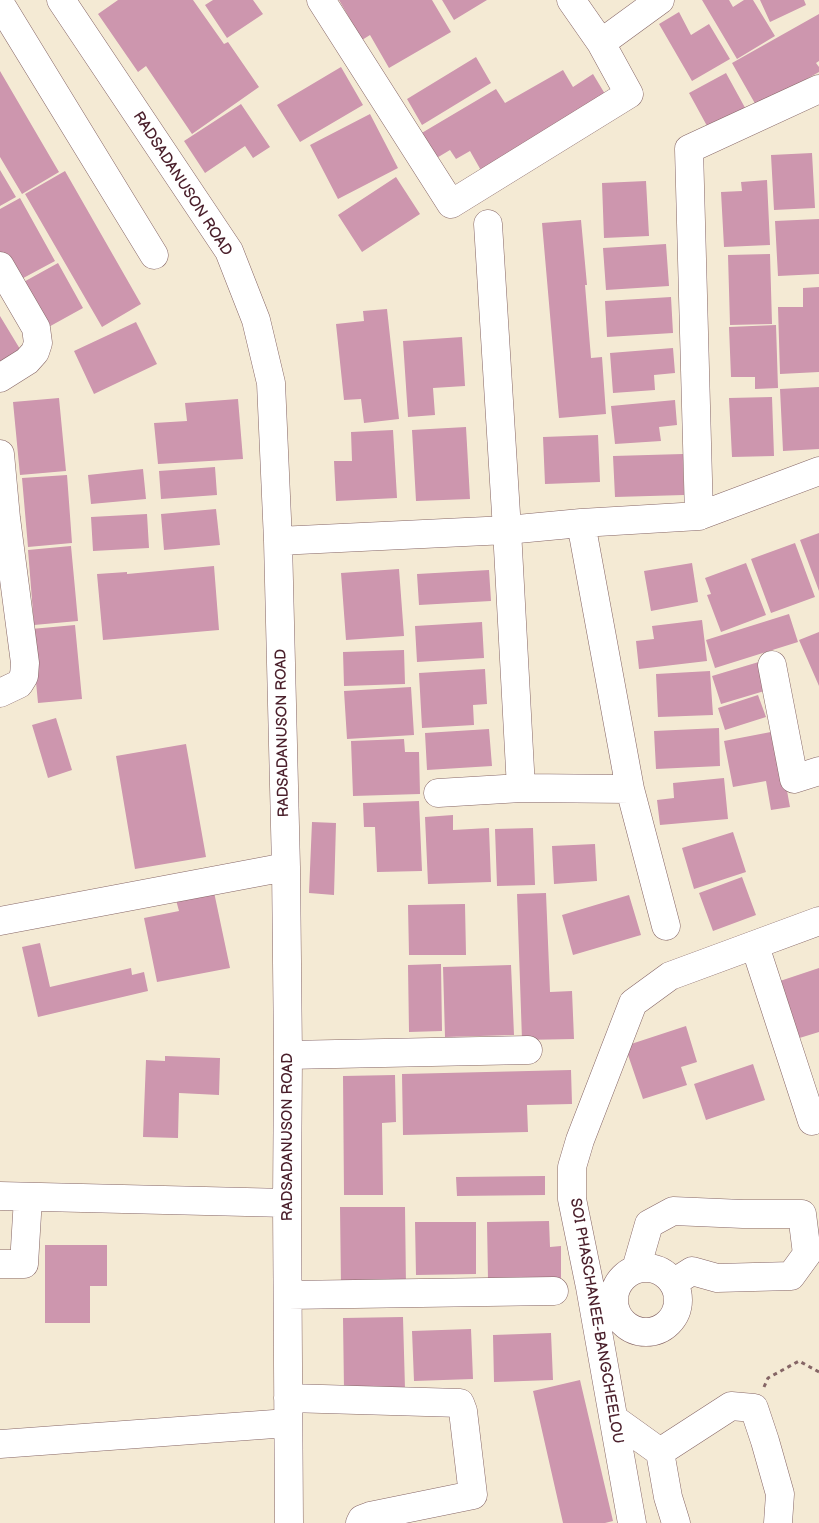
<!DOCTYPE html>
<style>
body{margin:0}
canvas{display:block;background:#f4ead4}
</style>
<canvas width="819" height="1523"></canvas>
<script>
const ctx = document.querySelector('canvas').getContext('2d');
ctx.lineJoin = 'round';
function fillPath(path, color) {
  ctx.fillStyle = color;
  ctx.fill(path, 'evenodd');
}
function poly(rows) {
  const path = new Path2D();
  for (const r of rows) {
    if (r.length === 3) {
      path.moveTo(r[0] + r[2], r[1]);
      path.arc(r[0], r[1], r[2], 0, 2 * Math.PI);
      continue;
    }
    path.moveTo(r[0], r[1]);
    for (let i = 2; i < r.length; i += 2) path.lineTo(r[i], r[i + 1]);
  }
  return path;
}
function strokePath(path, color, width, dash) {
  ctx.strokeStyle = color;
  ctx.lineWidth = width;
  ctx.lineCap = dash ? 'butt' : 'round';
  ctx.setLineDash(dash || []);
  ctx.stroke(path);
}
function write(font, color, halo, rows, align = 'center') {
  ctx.font = font + ' "Balsamiq Sans",sans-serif';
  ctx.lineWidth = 5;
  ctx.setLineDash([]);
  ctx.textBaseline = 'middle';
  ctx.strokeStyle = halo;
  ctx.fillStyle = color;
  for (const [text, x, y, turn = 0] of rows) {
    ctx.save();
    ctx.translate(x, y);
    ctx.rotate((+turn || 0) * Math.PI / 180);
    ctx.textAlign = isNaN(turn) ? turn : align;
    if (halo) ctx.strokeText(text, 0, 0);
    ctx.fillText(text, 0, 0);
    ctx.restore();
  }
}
const building = poly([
 [118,0,193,0,224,44,228,42,259,87,192,134,146,66,138,72,98,14],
 [213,0,253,0,263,14,227,38,205,5],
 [339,0,432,0,451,32,389,68,370,35,362,40],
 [442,0,487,0,454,20],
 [702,0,729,0,733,7,744,0,753,0,775,36,737,59],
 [760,0,804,0,806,5,770,22],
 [679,12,691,35,709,24,730,59,692,81,659,24],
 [819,14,819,61,816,63,819,67,819,72,757,107,732,63],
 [476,57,491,83,422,125,407,99],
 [341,67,363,105,300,142,277,105],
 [563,70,573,87,593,74,608,99,483,174,470,151,456,159,450,150,435,159,420,134,496,89,505,103],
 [0,71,59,172,22,194,0,157],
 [726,73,749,115,712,135,689,93],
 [241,104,270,147,253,158,245,146,205,173,184,141],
 [370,114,398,168,338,199,310,145],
 [812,153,815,208,774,210,771,155],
 [0,170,16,197,0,206],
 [65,171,141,304,102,327,25,194],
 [396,177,420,214,362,252,338,215],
 [767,180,770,245,724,247,721,192,742,191,741,182],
 [646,181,649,236,604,238,602,183],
 [20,198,55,261,14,283,0,257,0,209],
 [819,219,819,274,778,276,775,221],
 [581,220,587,285,585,285,591,358,602,357,606,414,559,418,542,223],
 [666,244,669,286,606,290,603,248],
 [770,254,772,324,730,325,728,255],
 [58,263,83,308,45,329,20,284],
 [819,287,819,372,780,374,778,307,803,307,803,288],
 [671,297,673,333,607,337,605,301],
 [387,309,399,419,364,423,361,399,344,400,336,324,364,321,363,311],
 [0,316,23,354,0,368],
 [136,322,157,364,94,394,74,351],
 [776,325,778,388,755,389,755,377,731,377,729,327],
 [462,337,465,386,433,388,435,415,408,417,403,341],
 [673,348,675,373,654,375,655,390,613,393,610,353],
 [819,387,819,449,783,451,780,389],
 [772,397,774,456,732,457,729,398],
 [59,398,66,471,20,475,13,402],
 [238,399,243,459,158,464,154,423,187,421,185,403],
 [675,400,677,425,659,427,661,441,615,444,611,406],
 [466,427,470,499,416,501,412,430],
 [393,430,397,498,336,501,334,461,352,461,351,432],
 [598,435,600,482,545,484,543,437],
 [683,454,684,495,615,497,613,456],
 [215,467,217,495,161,499,159,471],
 [143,469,146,499,91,504,88,475],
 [67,475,72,543,28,547,22,478],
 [216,509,220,545,164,550,161,514],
 [147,514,149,548,93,551,91,517],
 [819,533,819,591,800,540],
 [795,543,815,597,771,613,751,559],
 [71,546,78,621,34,625,28,550],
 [692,563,698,602,651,611,644,571],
 [746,563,766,615,721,632,707,595,711,594,705,578],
 [214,566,219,630,103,640,97,574,127,572,127,574],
 [399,569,404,636,346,640,341,573],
 [489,570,491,601,419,605,417,574],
 [789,614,798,642,715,668,706,640],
 [702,620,707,661,639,669,636,641,654,639,652,626],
 [482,622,484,658,417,662,415,626],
 [75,625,82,699,38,703,31,629],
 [819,632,819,686,799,640],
 [404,650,405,684,344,686,343,652],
 [762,661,771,689,721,704,712,676],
 [485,669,487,704,473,705,474,725,422,728,419,673],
 [710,671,713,715,658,717,656,674],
 [411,687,414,735,347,739,344,691],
 [758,695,766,717,725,730,718,708],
 [56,718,72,770,48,778,32,725],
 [719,728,720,766,656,769,654,731],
 [489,729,492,766,427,770,425,733],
 [776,731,790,807,771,810,766,781,733,787,724,741],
 [404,739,405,752,419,752,420,794,353,796,351,741],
 [186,744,206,857,135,869,116,756],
 [724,778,728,819,660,825,657,800,674,798,673,783],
 [419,801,422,871,377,872,375,827,364,827,363,803],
 [453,815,453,830,489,828,491,882,428,884,425,817],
 [312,822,336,823,334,895,309,893],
 [533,828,535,885,497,886,495,829],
 [733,832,746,872,694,889,682,848],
 [595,844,597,881,554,884,552,846],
 [742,877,756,915,713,931,699,893],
 [214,892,230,968,157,982,144,918,179,911,176,900],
 [546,893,550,992,572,991,574,1039,522,1040,517,894],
 [629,895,641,935,573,955,562,915],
 [465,904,466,955,409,955,408,905],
 [40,943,50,987,131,968,132,975,144,972,148,991,38,1017,22,947],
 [441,964,442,1031,409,1032,408,965],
 [511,965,514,1035,445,1037,443,967],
 [819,968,819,1032,793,1040,774,983],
 [686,1026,697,1062,681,1067,687,1085,643,1099,625,1046],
 [165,1056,220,1058,219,1095,179,1093,178,1138,143,1137,146,1060,165,1061],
 [753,1064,765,1100,706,1120,694,1084],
 [571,1070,572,1104,527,1105,528,1132,403,1135,402,1074],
 [395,1075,396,1122,382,1123,383,1195,344,1195,343,1076],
 [545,1176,545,1195,457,1196,456,1177],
 [340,1207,405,1207,406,1287,341,1287],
 [549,1221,550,1247,561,1246,561,1279,488,1280,487,1222],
 [415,1222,476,1222,476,1274,416,1275],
 [45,1245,107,1245,107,1286,90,1286,90,1323,45,1323],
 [403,1317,405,1389,344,1390,343,1318],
 [471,1329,473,1379,414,1381,412,1331],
 [551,1333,553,1380,494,1382,493,1335],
 [580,1380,613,1521,605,1523,563,1523,533,1391]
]);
const path = poly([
 [764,1387,768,1378,799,1361,819,1372]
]);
const minor = poly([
 [61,0,229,251,256,320,271,383,278,541,286,867,288,1055,287,1203,289,1523],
 [321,0,451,204,629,94,601,43,571,0],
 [1,5,154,255],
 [601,43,660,0],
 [488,224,507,530,521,788],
 [0,266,36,328,38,343,35,352,27,361,0,378],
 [0,454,6,518,25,663,24,676,19,684,0,693],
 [699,516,689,149,819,89],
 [581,523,630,789,666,926],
 [278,541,507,530,581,523,699,516,819,471],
 [772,665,794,779,819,771],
 [438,793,521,788,630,789],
 [0,921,286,867],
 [755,946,812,1121],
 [288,1055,528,1050],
 [0,1196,287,1203],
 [0,1264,24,1264,28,1198],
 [646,1300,32],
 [636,1269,649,1224,673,1211,743,1214,802,1214,807,1254,791,1276,717,1278,692,1271,673,1283],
 [288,1295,554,1291],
 [288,1398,460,1403,463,1411,473,1495,370,1516,362,1519,360,1523],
 [614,1419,660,1452,668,1497,676,1523],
 [0,1444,288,1423],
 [660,1452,731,1406,754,1408,765,1441,780,1494,778,1523],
 [632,1523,590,1287,572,1199,572,1167,580,1140,633,1003,670,976,819,921]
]);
const streetNames = [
 ["RADSADANUSON ROAD",182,184,57],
 ["RADSADANUSON ROAD",283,733,-91],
 ["RADSADANUSON ROAD",288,1137,-90],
 ["SOI PHASCHANEE-BANGCHEELOU",596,1321,80]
];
fillPath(building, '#cd96ae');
strokePath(minor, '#866666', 29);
strokePath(path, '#866666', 3, [4, 4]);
strokePath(minor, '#fff', 28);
write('15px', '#4a1f2b', '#fff', streetNames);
</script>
